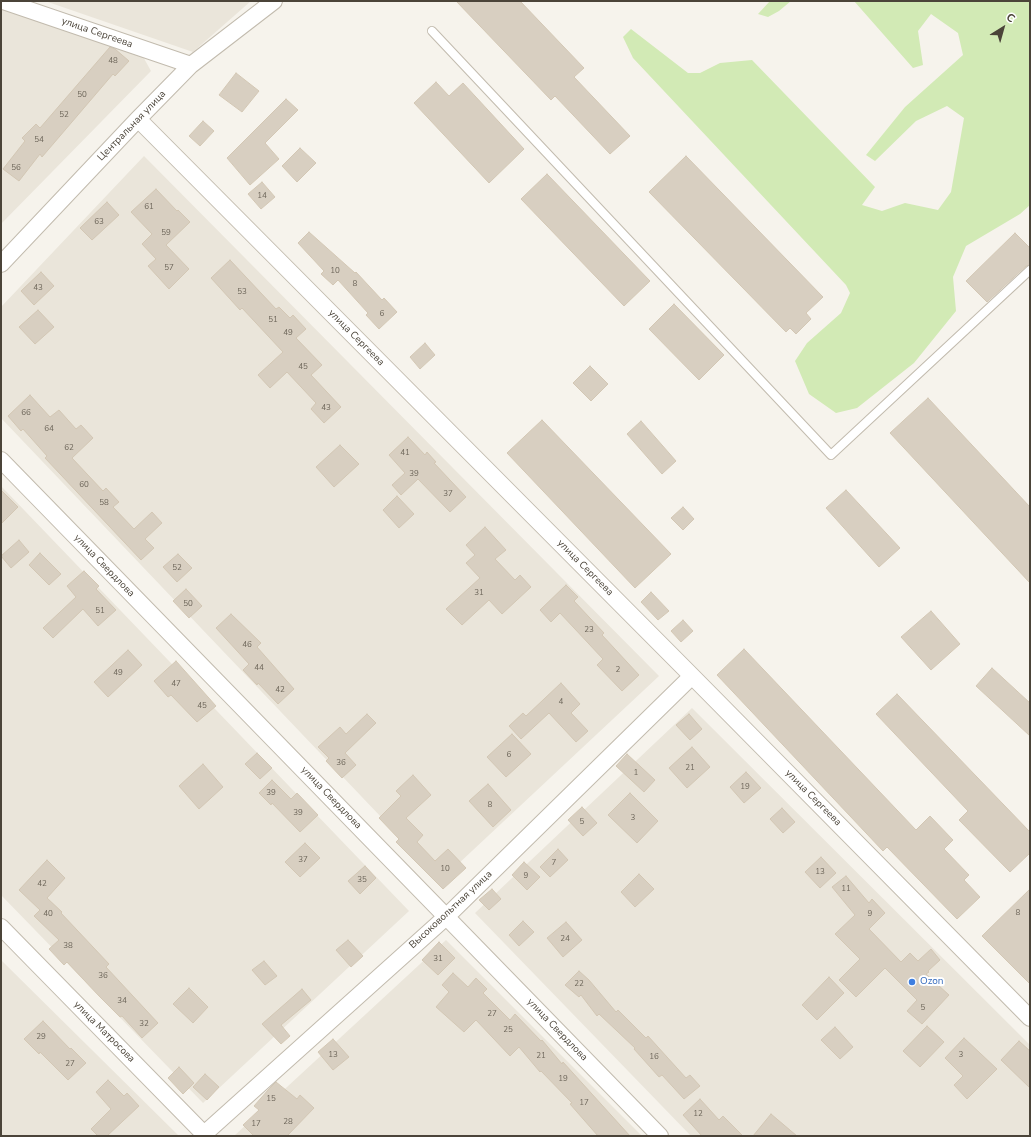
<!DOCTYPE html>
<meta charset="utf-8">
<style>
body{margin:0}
#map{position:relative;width:1031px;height:1137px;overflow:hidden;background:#f6f3ec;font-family:"Nunito Sans",sans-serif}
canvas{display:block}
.frame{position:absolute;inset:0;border:2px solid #4b4439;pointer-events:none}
.north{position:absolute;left:983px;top:8px;width:40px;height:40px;-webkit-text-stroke:3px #fff;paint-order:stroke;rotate:37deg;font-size:11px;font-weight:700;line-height:16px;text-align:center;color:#4b4439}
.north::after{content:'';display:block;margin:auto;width:14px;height:18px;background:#4b4439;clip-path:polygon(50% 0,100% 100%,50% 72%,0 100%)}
</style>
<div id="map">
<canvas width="1031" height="1137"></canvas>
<div class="frame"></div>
<div class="north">С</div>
</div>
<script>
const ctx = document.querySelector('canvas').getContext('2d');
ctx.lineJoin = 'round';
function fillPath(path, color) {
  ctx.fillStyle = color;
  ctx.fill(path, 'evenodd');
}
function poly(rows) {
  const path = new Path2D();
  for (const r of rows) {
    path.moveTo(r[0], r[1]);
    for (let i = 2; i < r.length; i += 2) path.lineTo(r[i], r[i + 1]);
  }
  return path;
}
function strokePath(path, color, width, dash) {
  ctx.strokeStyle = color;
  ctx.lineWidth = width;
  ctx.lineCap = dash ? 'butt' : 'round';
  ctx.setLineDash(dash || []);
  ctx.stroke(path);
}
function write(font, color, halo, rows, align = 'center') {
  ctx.font = font + ' "Nunito Sans",sans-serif';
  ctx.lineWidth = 4;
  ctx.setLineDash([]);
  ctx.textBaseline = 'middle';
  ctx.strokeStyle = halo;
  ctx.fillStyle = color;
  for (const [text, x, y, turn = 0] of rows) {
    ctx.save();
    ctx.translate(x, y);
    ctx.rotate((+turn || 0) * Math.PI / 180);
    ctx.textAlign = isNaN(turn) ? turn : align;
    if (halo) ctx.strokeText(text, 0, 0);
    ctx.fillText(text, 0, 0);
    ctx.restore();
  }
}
const residential = poly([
 [45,1,251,1,193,52],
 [1,6,141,53,151,71,1,224],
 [144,156,659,676,441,880,1,418,1,307],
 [1,486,409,911,203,1103,1,895],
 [692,708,1030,1045,1030,1136,691,1136,475,913],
 [446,940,642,1136,234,1136],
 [1,960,179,1136,1,1136]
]);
const green = poly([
 [770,1,791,1,779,11,768,17,758,14],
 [854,1,1030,1,1030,205,1020,214,966,246,953,277,956,311,914,363,857,408,836,413,809,394,795,361,807,343,841,313,850,293,846,285,633,58,623,37,631,29,688,73,700,73,720,63,752,60,875,187,862,205,882,211,905,203,938,210,951,192,964,118,947,106,916,121,875,161,866,155,905,107,963,55,958,33,931,14,918,31,923,65,913,68]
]);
const building = poly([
 [456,1,520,1,584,68,574,77,630,136,610,154,555,96,551,100,456,1],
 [110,47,115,49,129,61,115,76,113,74,42,157,40,154,19,181,3,169,25,141,22,138,36,124,40,128,110,47],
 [236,73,259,91,242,112,219,95,236,73],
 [436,82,449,96,463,83,524,149,489,183,414,103,436,82],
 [286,99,298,110,265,143,279,159,250,185,227,158,286,99],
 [203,121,214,131,200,146,189,136,203,121],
 [300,148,316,163,297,182,282,166,300,148],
 [686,156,823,297,806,313,811,319,796,334,790,328,786,332,649,192,686,156],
 [547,174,650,281,624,306,521,199,547,174],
 [262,182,275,197,261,209,248,194,262,182],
 [156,189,177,211,178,210,190,222,166,245,189,269,169,289,148,266,156,259,142,244,152,234,131,212,156,189],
 [107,202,119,215,92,240,80,228,107,202],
 [309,232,355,273,356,272,382,300,384,298,397,312,379,329,366,315,368,313,338,280,333,285,321,274,324,271,298,243,309,232],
 [1015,233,1030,248,1030,265,1026,266,987,302,966,281,1015,233],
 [230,260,276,309,279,307,290,318,293,315,306,329,296,338,322,365,311,375,341,407,324,423,311,409,316,403,287,372,270,388,258,375,283,352,242,308,240,310,211,278,230,260],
 [41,272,54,286,34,305,21,291,41,272],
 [674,304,724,355,699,380,649,329,674,304],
 [38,310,54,327,35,344,19,327,38,310],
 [425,343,435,355,420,369,410,357,425,343],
 [590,366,608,384,591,401,573,383,590,366],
 [30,395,50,417,59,410,76,429,81,425,93,438,72,458,103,491,106,488,119,502,113,507,134,529,152,512,162,523,145,539,154,548,141,560,45,458,47,456,23,429,21,431,8,416,30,395],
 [928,398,1030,507,1030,583,890,433,928,398],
 [542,420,671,554,635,588,507,453,542,420],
 [641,421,676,461,662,474,627,434,641,421],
 [408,437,425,455,427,452,436,462,434,463,466,497,450,512,418,479,401,495,392,485,405,473,389,455,408,437],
 [340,445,359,464,334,487,316,467,340,445],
 [1,490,18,507,1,524,1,490],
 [846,490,900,548,879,567,826,508,846,490],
 [397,496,414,514,399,528,383,510,397,496],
 [683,507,694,519,683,530,671,518,683,507],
 [485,527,506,550,495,559,515,580,520,575,531,587,502,614,489,600,462,625,446,609,480,578,466,563,475,555,466,545,485,527],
 [19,540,29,552,11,568,1,556,19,540],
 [40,553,61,574,49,585,29,565,40,553],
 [178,554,192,568,177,582,163,567,178,554],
 [84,571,99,586,96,589,116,610,98,626,83,609,53,638,43,628,76,597,67,586,84,571],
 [566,585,578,597,574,601,604,633,602,635,639,675,622,691,597,665,603,659,560,613,551,622,540,610,566,585],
 [186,589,202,606,189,618,173,601,186,589],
 [651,592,669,611,658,620,641,602,651,592],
 [931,611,960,644,931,670,901,637,931,611],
 [231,614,261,643,257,647,294,689,278,704,258,683,257,685,243,670,249,664,216,628,231,614],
 [683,620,693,631,681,642,671,631,683,620],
 [744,649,916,830,930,816,953,840,944,849,969,875,964,880,980,897,957,919,887,847,883,851,717,675,744,649],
 [128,650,142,665,108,697,94,682,128,650],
 [176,661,216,706,197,722,171,695,168,697,154,681,176,661],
 [992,668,1030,703,1030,736,976,686,992,668],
 [561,683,580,704,571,713,588,731,576,742,549,713,521,739,509,726,523,713,526,716,561,683],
 [897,694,1030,832,1030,853,1010,872,959,820,968,811,876,714,897,694],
 [367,714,376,723,345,753,356,765,342,778,326,761,329,758,318,747,340,727,346,734,367,714],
 [689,714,702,729,690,740,676,725,689,714],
 [512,734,531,754,506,777,487,757,512,734],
 [692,747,710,767,687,788,669,768,692,747],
 [257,753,272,768,260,779,245,764,257,753],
 [627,754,655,780,644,792,616,766,627,754],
 [203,764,223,787,199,809,179,786,203,764],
 [746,772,761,788,744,803,730,787,746,772],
 [413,775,431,795,406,818,423,835,417,842,435,861,448,849,466,868,443,889,396,842,399,839,379,818,401,796,396,791,413,775],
 [272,780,291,799,297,793,318,815,300,832,272,803,271,805,259,793,272,780],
 [488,784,511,810,493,827,469,801,488,784],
 [630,793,658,821,637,843,608,815,630,793],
 [582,807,597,823,583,836,568,820,582,807],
 [782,808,795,822,783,833,770,819,782,808],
 [305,843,320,858,300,877,285,862,305,843],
 [558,849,568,860,550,877,540,867,558,849],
 [821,857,836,873,820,888,805,872,821,857],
 [47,860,65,878,47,898,62,912,61,913,109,964,106,967,158,1023,142,1038,122,1016,120,1017,99,996,67,962,64,965,49,949,59,940,34,916,40,910,19,890,47,860],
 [524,862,540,877,527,890,512,875,524,862],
 [365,866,376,878,360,894,348,881,365,866],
 [639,874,654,889,635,907,621,892,639,874],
 [846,876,869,903,872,899,885,913,869,929,901,962,910,953,918,961,931,949,940,960,928,971,929,972,926,974,949,995,922,1024,907,1011,917,1000,885,968,856,997,839,980,860,959,835,934,855,915,832,887,846,876],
 [492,889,501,899,489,910,479,900,492,889],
 [1030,889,1030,984,982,936,1030,889],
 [523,921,534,932,519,946,509,935,523,921],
 [566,922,582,940,563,957,547,938,566,922],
 [348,940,363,956,351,967,336,950,348,940],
 [439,942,455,958,438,975,422,960,439,942],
 [264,961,277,976,265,985,252,970,264,961],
 [579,971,589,980,616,1012,618,1010,646,1038,648,1036,686,1078,690,1075,700,1086,684,1099,662,1075,659,1077,634,1049,635,1048,599,1014,597,1016,581,995,579,997,565,985,579,971],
 [453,973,468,987,476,978,487,989,483,993,510,1020,515,1014,541,1041,542,1040,562,1064,563,1062,630,1136,598,1136,570,1104,572,1103,541,1071,540,1072,519,1047,510,1056,476,1020,464,1032,436,1007,449,992,442,985,453,973],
 [829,977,844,993,817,1020,802,1005,829,977],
 [189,988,208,1007,193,1023,173,1004,189,988],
 [302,989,311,1000,281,1025,290,1036,281,1044,262,1024,302,989],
 [43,1021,70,1049,71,1048,86,1063,68,1080,40,1052,39,1054,24,1039,43,1021],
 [927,1026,944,1042,920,1067,903,1051,927,1026],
 [835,1027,853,1047,840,1059,821,1040,835,1027],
 [964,1038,997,1069,967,1099,954,1085,963,1076,945,1058,964,1038],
 [333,1039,349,1057,333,1070,318,1052,333,1039],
 [1019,1041,1030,1051,1030,1088,1001,1060,1019,1041],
 [179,1067,194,1083,183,1094,168,1078,179,1067],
 [205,1074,219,1087,207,1100,193,1087,205,1074],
 [108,1080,124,1096,127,1093,139,1106,107,1136,98,1136,91,1129,111,1109,96,1092,108,1080],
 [276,1082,297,1099,300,1095,314,1108,287,1136,254,1136,243,1125,259,1110,254,1106,268,1090,276,1082],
 [700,1099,719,1120,723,1116,743,1136,702,1136,683,1115,700,1099],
 [771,1114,797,1136,753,1136,771,1114]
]);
const lane = poly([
 [432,31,831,455,1030,270]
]);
const street = poly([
 [3,1,191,65],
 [138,119,692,676,1030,1018],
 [1,264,138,119,191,65,274,1],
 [1,460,660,1136],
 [1,927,206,1136],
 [202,1136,446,917,692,676]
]);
const markers = [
 [912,982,4,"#3f7fe0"]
];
const numberNames = [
 ["48",113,61],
 ["50",82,95],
 ["52",64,115],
 ["54",39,140],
 ["56",16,168],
 ["14",262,196],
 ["61",149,207],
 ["63",99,222],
 ["59",166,233],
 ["57",169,268],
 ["10",335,271],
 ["8",355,284],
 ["43",38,288],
 ["53",242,292],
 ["6",382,314],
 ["51",273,320],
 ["49",288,333],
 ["45",303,367],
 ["43",326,408],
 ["66",26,413],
 ["64",49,429],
 ["62",69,448],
 ["41",405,453],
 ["39",414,474],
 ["60",84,485],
 ["37",448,494],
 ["58",104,503],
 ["52",177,568],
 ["31",479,593],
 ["50",188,604],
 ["51",100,611],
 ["23",589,630],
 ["46",247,645],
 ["44",259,668],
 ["2",618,670],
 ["49",118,673],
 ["47",176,684],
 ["42",280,690],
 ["4",561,702],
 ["45",202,706],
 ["6",509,755],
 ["36",341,763],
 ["21",690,768],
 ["1",636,773],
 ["19",745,787],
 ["39",271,793],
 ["8",490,805],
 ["39",298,813],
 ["3",633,818],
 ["5",582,822],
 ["37",303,860],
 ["7",554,863],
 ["10",445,869],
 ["13",820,872],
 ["9",526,876],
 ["35",362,880],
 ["42",42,884],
 ["11",846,889],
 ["8",1018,913],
 ["40",48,914],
 ["9",870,914],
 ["24",565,939],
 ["38",68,946],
 ["31",438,959],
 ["36",103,976],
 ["22",579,984],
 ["34",122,1001],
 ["5",923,1008],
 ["27",492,1014],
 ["32",144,1024],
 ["25",508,1030],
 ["29",41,1037],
 ["13",333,1055],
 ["3",961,1055],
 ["21",541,1056],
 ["16",654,1057],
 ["27",70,1064],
 ["19",563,1079],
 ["15",271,1099],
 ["17",584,1103],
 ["12",698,1114],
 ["28",288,1122],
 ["17",256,1124]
];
const streetNames = [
 ["улица Сергеева",97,33,19],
 ["Центральная улица",132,126,-46],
 ["улица Сергеева",356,338,45],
 ["улица Свердлова",104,566,46],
 ["улица Сергеева",585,568,45],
 ["улица Свердлова",331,798,46],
 ["улица Сергеева",813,798,45],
 ["Высоковольтная улица",451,910,-43],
 ["улица Свердлова",557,1030,46],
 ["улица Матросова",104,1032,45]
];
const shopNames = [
 ["Ozon",920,982]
];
fillPath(residential, '#eae5da');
fillPath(green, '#d2eab5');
fillPath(building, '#d8cfc1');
strokePath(building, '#d3c7b4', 1);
strokePath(lane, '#c2bbae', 10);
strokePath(street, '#c2bbae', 18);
strokePath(lane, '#fff', 8);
strokePath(street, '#fff', 16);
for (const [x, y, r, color] of markers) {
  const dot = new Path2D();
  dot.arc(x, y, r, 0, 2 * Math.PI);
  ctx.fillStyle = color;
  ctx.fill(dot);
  strokePath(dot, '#fff', 1.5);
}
write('8px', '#6e675b', null, numberNames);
write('10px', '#4b4439', '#fff', streetNames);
write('10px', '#366cbe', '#fff', shopNames, 'left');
</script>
